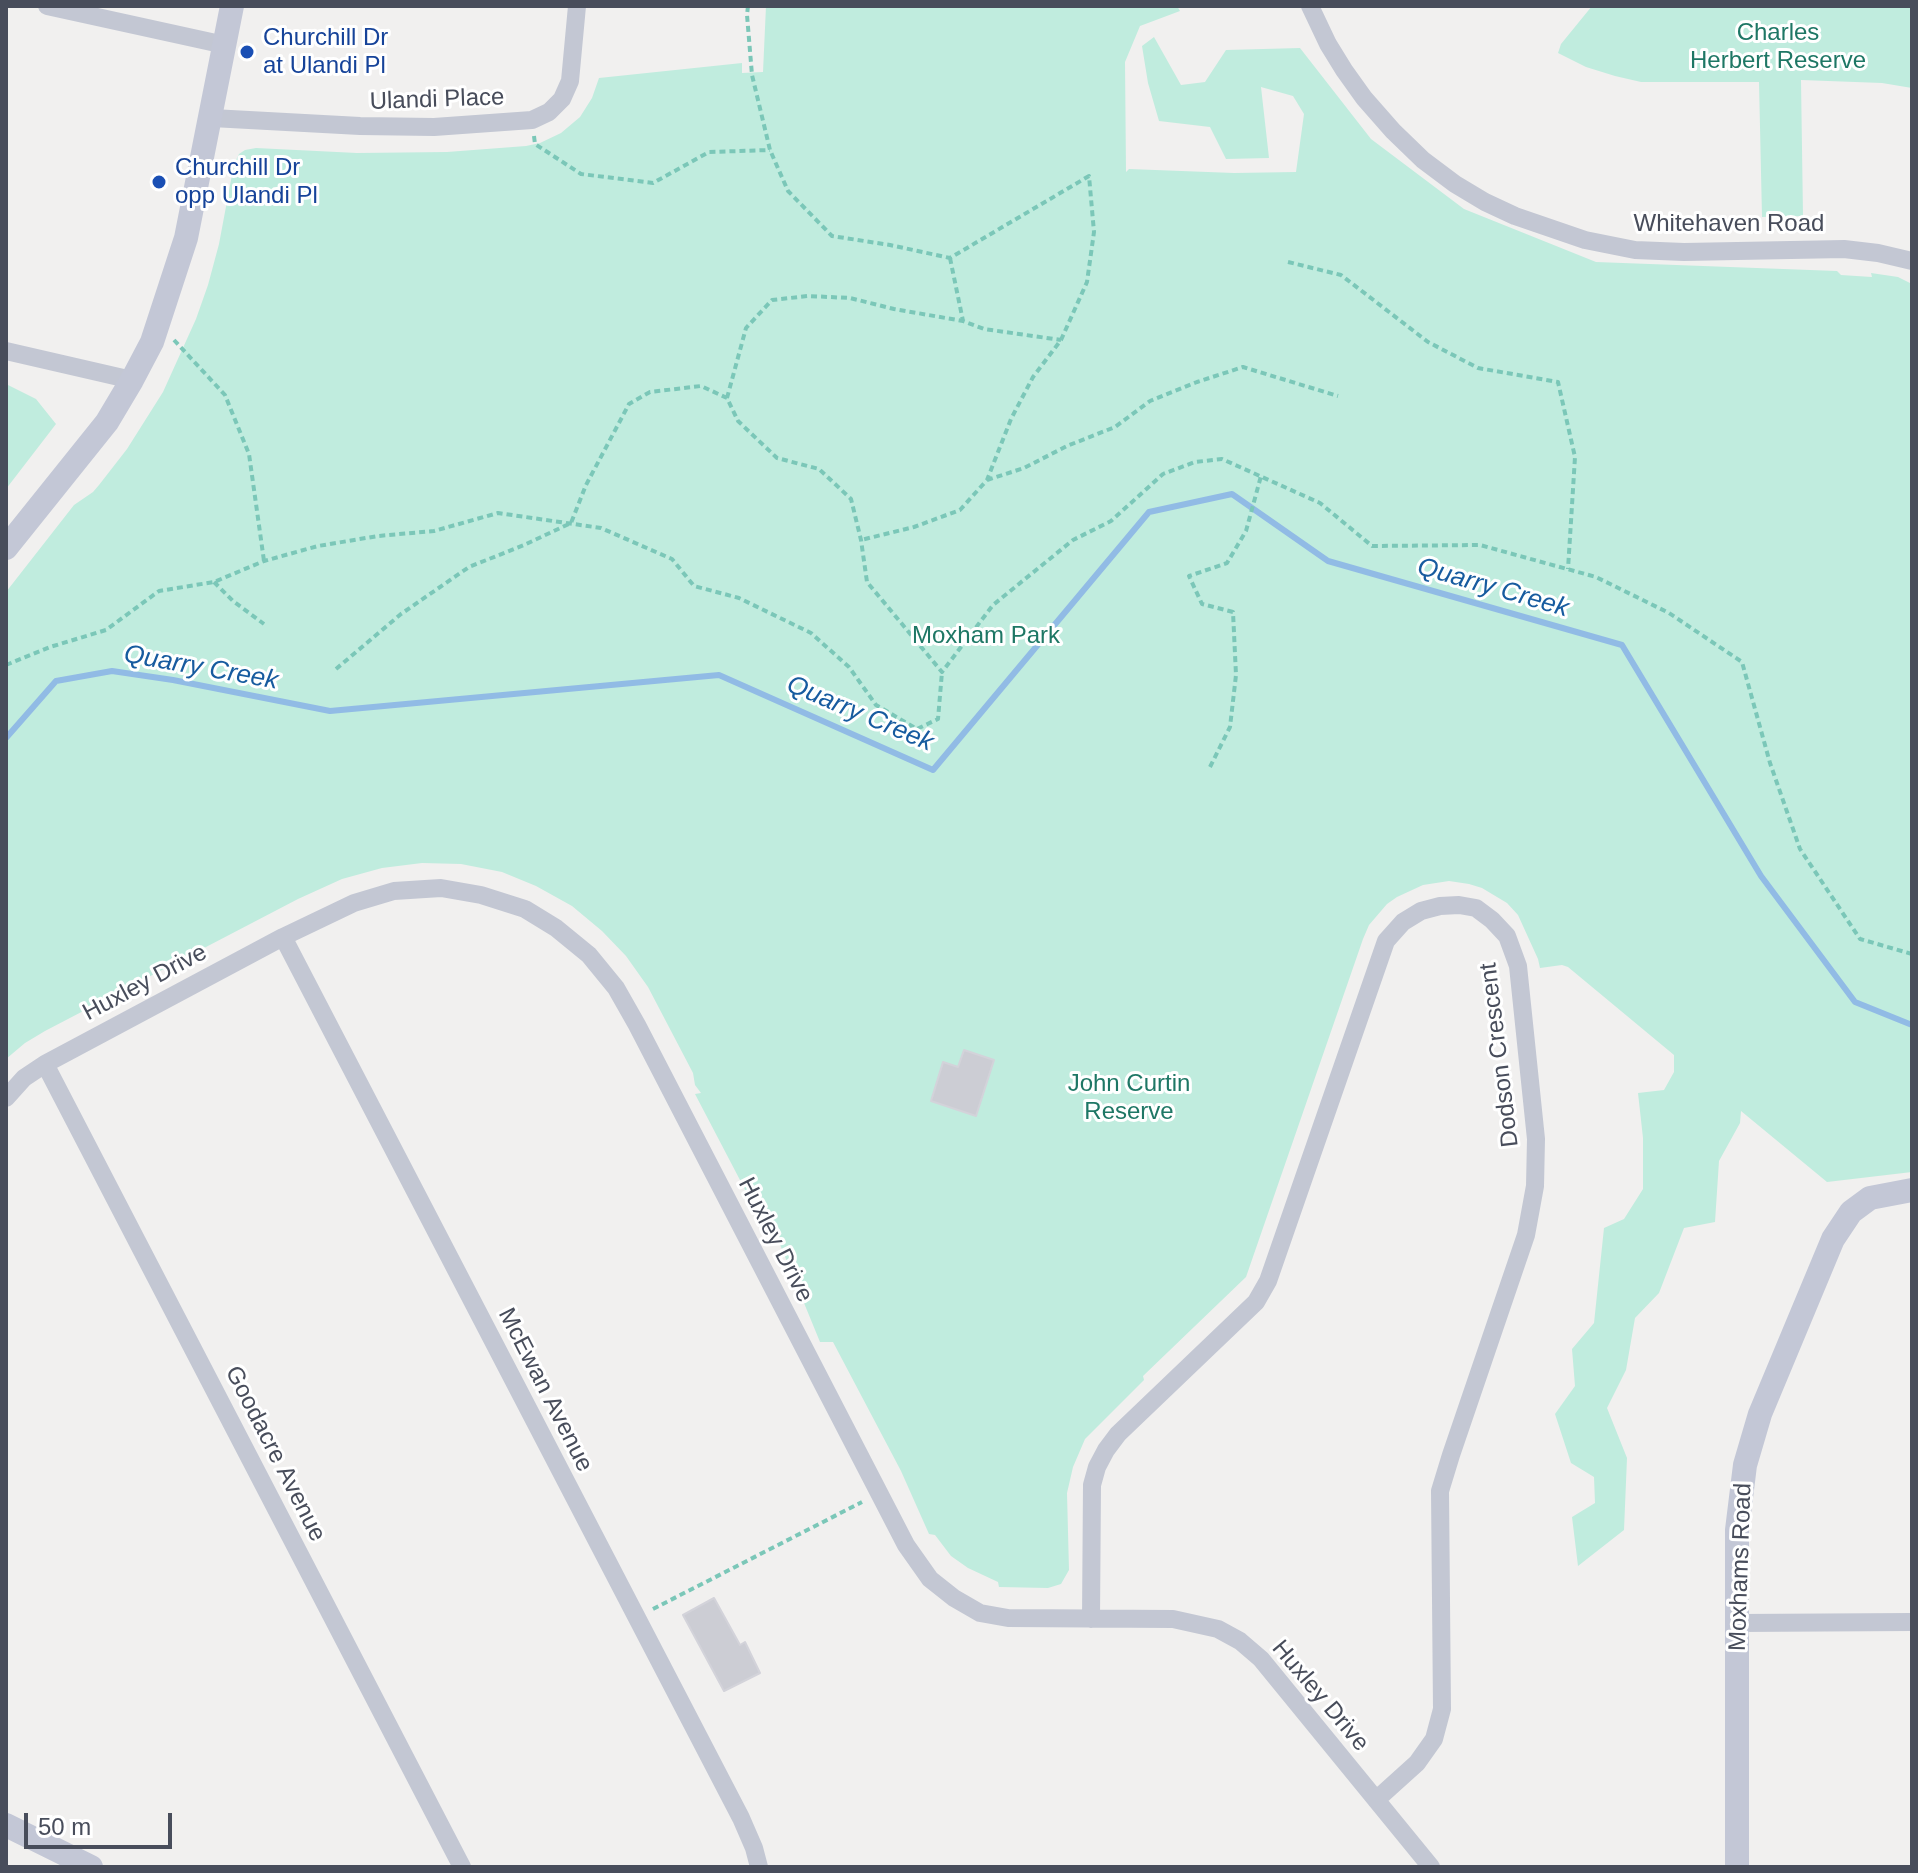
<!DOCTYPE html>
<style>
body{margin:0}
#map{position:relative;width:1918px;height:1873px;overflow:hidden;background:#f1f0ef;font-family:Arial,sans-serif}
canvas{display:block}
.frame{position:absolute;inset:0;border:8px solid #484d5b;pointer-events:none}
.scale{position:absolute;left:24px;top:1813px;width:148px;height:36px;box-sizing:border-box;border:4px solid #484d5b;border-top:0;padding-left:10px;font-size:24px;line-height:28px;white-space:nowrap;color:#484d5b;-webkit-text-stroke:6px #fff;paint-order:stroke}
</style>
<div id="map">
<canvas width="1918" height="1873"></canvas>
<div class="frame"></div>
<div class="scale">50 m</div>
</div>
<script>
const ctx = document.querySelector('canvas').getContext('2d');
ctx.lineJoin = 'round';
function fillPath(path, color) {
  ctx.fillStyle = color;
  ctx.fill(path, 'evenodd');
}
function poly(rows) {
  const path = new Path2D();
  for (const r of rows) {
    path.moveTo(r[0], r[1]);
    for (let i = 2; i < r.length; i += 2) path.lineTo(r[i], r[i + 1]);
  }
  return path;
}
function strokePath(path, color, width, dash) {
  ctx.strokeStyle = color;
  ctx.lineWidth = width;
  ctx.lineCap = dash ? 'butt' : 'round';
  ctx.setLineDash(dash || []);
  ctx.stroke(path);
}
function write(font, color, halo, rows, align = 'center') {
  ctx.font = font + ' Arial,sans-serif';
  ctx.lineWidth = 6;
  ctx.setLineDash([]);
  ctx.textBaseline = 'middle';
  ctx.strokeStyle = halo;
  ctx.fillStyle = color;
  for (const [text, x, y, turn = 0] of rows) {
    ctx.save();
    ctx.translate(x, y);
    ctx.rotate((+turn || 0) * Math.PI / 180);
    ctx.textAlign = isNaN(turn) ? turn : align;
    if (halo) ctx.strokeText(text, 0, 0);
    ctx.fillText(text, 0, 0);
    ctx.restore();
  }
}
const green = poly([
 [766,6,1177,6,1180,11,1140,26,1125,62,1126,172,1129,169,1234,173,1296,172,1304,114,1293,96,1261,87,1269,158,1226,159,1210,127,1159,121,1148,83,1142,46,1154,37,1181,85,1205,82,1226,50,1300,48,1371,139,1464,209,1596,262,1837,271,1841,275,1872,277,1871,273,1898,277,1912,284,1912,1172,1827,1182,1741,1111,1740,1123,1719,1161,1715,1222,1684,1228,1659,1293,1635,1318,1626,1370,1607,1408,1627,1458,1624,1530,1578,1566,1572,1517,1595,1503,1594,1477,1571,1463,1555,1414,1575,1386,1572,1349,1594,1323,1604,1228,1624,1219,1643,1189,1643,1138,1638,1093,1664,1090,1674,1072,1674,1055,1568,967,1562,965,1540,968,1538,959,1518,915,1507,903,1482,888,1469,884,1449,881,1423,885,1397,897,1387,904,1369,925,1363,939,1246,1277,1143,1376,1144,1380,1085,1439,1073,1467,1067,1493,1069,1570,1061,1584,1048,1588,999,1587,998,1582,968,1568,951,1556,935,1535,929,1534,901,1471,833,1342,820,1342,772,1225,759,1200,752,1203,695,1094,701,1093,695,1085,693,1073,648,987,626,956,602,931,572,906,536,886,502,872,461,864,422,863,382,868,342,879,298,899,45,1031,25,1043,6,1059,6,592,74,505,93,492,99,485,127,449,163,392,196,319,208,285,219,244,234,164,239,154,245,150,256,148,357,153,447,152,526,146,540,143,561,133,580,117,592,98,599,78,742,63,742,73,763,72],
 [1592,6,1912,6,1912,88,1882,83,1801,80,1803,216,1762,217,1759,82,1641,82,1615,76,1586,67,1558,53,1561,44],
 [6,384,36,399,56,424,6,489]
]);
const stream = poly([
 [6,738,56,681,112,671,173,680,330,711,719,675,933,770,1149,512,1232,494,1328,561,1622,645,1761,876,1855,1002,1912,1025]
]);
const building = poly([
 [964,1050,994,1060,976,1116,931,1101,943,1062,958,1067,964,1050],
 [714,1598,740,1645,745,1642,760,1673,724,1691,683,1615,714,1598]
]);
const path = poly([
 [748,6,747,15,752,75,770,150,788,191,832,236,890,245,950,258,1089,176,1094,232,1087,282,1061,340,1033,377,1011,419,987,480,960,510,914,527,861,540],
 [534,136,535,144,581,174,653,183,709,152,770,150],
 [950,258,963,321,984,329,1061,340],
 [1288,262,1341,275,1428,342,1478,368,1558,382,1575,457,1568,569],
 [174,340,225,395,249,454,264,561],
 [727,398,746,328,772,300,808,296,850,298,894,309,963,321],
 [987,480,1024,468,1067,446,1115,427,1150,401,1197,382,1243,367,1338,396],
 [214,582,233,601,264,624],
 [6,665,50,647,106,630,159,591,214,582,264,561,318,546,378,536,434,531,498,513,601,528,672,559,694,586,739,598,811,633,849,667,876,705,917,729,938,719,942,672],
 [336,669,401,614,469,567,524,545,571,523,586,485,629,404,650,392,701,386,727,398,738,421,777,458,819,469,851,499,861,540,867,582,942,672,993,605,1073,540,1111,521,1163,474,1195,462,1222,459,1320,503,1372,546,1480,545,1596,577,1669,613,1742,662,1770,763,1800,849,1860,939,1912,954],
 [1210,767,1230,727,1236,675,1233,612,1202,604,1189,576,1227,563,1246,531,1261,476],
 [653,1609,862,1502]
]);
const street = poly([
 [47,6,225,45],
 [1310,6,1328,44,1344,70,1364,98,1393,131,1423,160,1455,184,1485,202,1515,216,1585,240,1635,250,1684,252,1844,249,1878,253,1912,261],
 [212,118,360,126,434,127,532,120,549,112,562,99,570,81,577,6],
 [6,351,132,380],
 [283,937,741,1818,754,1848,759,1867],
 [45,1064,462,1867],
 [6,1098,24,1078,45,1064,283,937,354,903,394,891,441,888,481,895,525,909,556,928,589,955,616,988,637,1025,906,1545,930,1579,954,1598,980,1613,1008,1618,1173,1619,1218,1629,1240,1641,1261,1659,1431,1867],
 [1091,1619,1092,1485,1097,1467,1106,1450,1118,1434,1256,1302,1268,1281,1386,941,1403,922,1421,911,1440,906,1459,905,1476,908,1492,920,1507,936,1518,966,1536,1139,1535,1186,1526,1235,1451,1455,1440,1491,1442,1709,1434,1739,1417,1763,1376,1800],
 [1738,1623,1912,1622]
]);
const secondary = poly([
 [6,548,107,422,132,380,152,342,186,238,232,6],
 [6,1825,91,1867],
 [1737,1867,1737,1530,1745,1465,1760,1414,1833,1239,1851,1212,1870,1198,1912,1190]
]);
const markers = [
 [247,52,8,"#1a4fb4"],
 [159,182,8,"#1a4fb4"]
];
const parkNames = [
 ["Charles",1778,33],
 ["Herbert Reserve",1778,61],
 ["Moxham Park",986,636],
 ["John Curtin",1129,1084],
 ["Reserve",1129,1112]
];
const transitNames = [
 ["Churchill Dr",263,38],
 ["at Ulandi Pl",263,66],
 ["Churchill Dr",175,168],
 ["opp Ulandi Pl",175,196]
];
const streetNames = [
 ["Ulandi Place",437,100,-2],
 ["Whitehaven Road",1729,224],
 ["Huxley Drive",145,983,-28],
 ["Dodson Crescent",1500,1055,-97],
 ["Huxley Drive",775,1240,63],
 ["McEwan Avenue",545,1390,63],
 ["Goodacre Avenue",275,1454,63],
 ["Moxhams Road",1741,1567,-88],
 ["Huxley Drive",1320,1696,50]
];
const waterNames = [
 ["Quarry Creek",1493,588,16],
 ["Quarry Creek",201,668,10],
 ["Quarry Creek",860,714,23]
];
fillPath(green, '#c0ecde');
strokePath(stream, '#91bbe5', 6);
fillPath(building, '#cccdd4');
strokePath(building, '#d3d3da', 2);
strokePath(path, '#7bc7b8', 4, [6, 4]);
strokePath(street, '#c3c7d3', 18);
strokePath(secondary, '#c3c7d6', 24);
for (const [x, y, r, color] of markers) {
  const dot = new Path2D();
  dot.arc(x, y, r, 0, 2 * Math.PI);
  ctx.fillStyle = color;
  ctx.fill(dot);
  strokePath(dot, '#fff', 3);
}
write('24px', '#1e7765', '#fff', parkNames);
write('24px', '#164399', '#fff', transitNames, 'left');
write('24px', '#484d5b', '#fff', streetNames);
write('italic 26px', '#175b9f', '#fff', waterNames);
</script>
